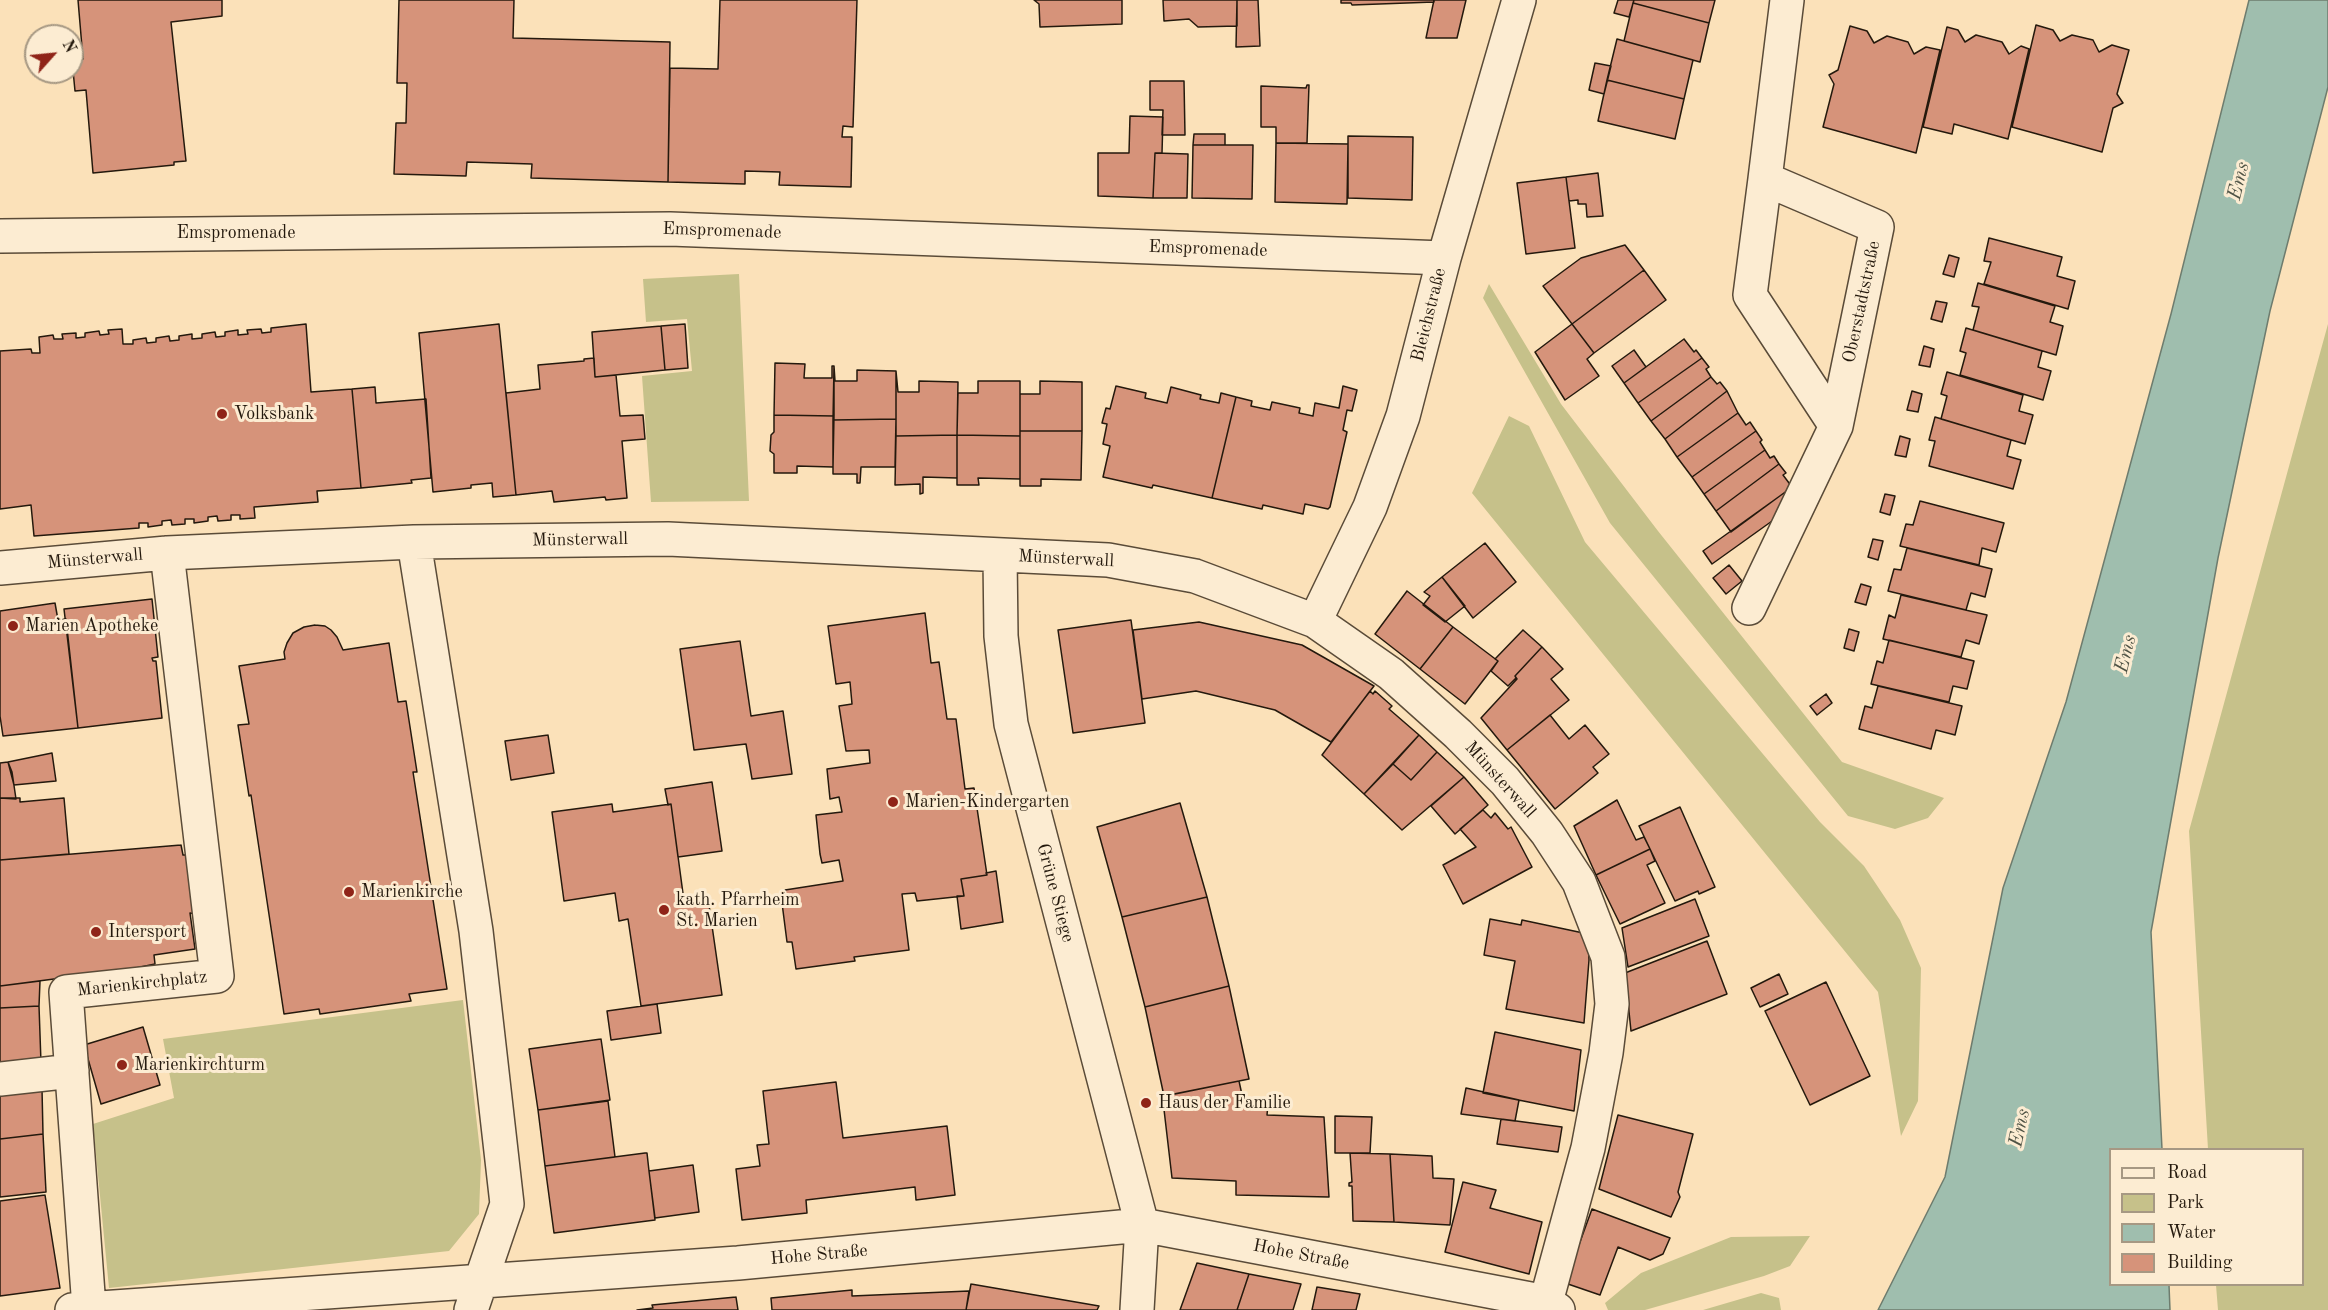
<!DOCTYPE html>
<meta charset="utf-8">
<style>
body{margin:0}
#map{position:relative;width:2328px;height:1310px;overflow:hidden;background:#fbe1b9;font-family:"Old Standard TT",serif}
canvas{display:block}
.legend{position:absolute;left:2109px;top:1148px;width:195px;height:138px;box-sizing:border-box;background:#fcecd2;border:2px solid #a69883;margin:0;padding:8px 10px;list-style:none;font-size:18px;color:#24190d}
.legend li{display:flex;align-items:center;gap:12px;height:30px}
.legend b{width:30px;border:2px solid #a69883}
.north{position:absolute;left:24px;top:24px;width:60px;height:60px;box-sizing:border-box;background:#fcecd2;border:2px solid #a69883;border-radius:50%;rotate:63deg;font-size:16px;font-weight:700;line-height:24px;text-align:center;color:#24190d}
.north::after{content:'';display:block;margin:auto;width:21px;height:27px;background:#8f2418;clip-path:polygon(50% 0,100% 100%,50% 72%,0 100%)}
</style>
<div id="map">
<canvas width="2328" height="1310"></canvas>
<ul class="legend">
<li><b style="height:8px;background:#fcecd2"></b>Road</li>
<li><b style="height:16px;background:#c6c18a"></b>Park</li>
<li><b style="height:16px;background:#9fbeae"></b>Water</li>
<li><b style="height:16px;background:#d6937a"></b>Building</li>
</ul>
<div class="north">N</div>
</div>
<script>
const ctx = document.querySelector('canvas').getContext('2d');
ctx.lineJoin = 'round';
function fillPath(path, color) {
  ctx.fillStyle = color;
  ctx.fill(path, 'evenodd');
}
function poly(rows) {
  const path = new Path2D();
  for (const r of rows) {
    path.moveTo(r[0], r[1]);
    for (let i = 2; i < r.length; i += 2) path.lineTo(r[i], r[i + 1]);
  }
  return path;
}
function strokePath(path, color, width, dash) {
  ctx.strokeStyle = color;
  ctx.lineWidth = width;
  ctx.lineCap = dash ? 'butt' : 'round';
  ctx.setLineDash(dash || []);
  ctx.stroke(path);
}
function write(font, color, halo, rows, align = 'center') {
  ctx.font = font + ' "Old Standard TT",serif';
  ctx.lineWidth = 6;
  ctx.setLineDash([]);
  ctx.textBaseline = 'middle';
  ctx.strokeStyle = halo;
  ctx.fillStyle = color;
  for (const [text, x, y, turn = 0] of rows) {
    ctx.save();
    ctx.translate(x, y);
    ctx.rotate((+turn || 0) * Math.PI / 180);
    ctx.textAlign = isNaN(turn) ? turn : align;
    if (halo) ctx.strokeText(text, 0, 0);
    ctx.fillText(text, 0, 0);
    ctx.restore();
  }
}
const green = poly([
 [739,274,749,501,651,502,642,376,692,371,687,319,646,322,643,279],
 [1489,284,1561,404,1658,531,1842,762,1944,798,1928,818,1895,829,1848,816,1610,523,1483,298],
 [2328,324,2328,1310,2218,1310,2216,1285,2302,1284,2302,1150,2208,1149,2189,831],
 [1509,416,1529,426,1585,542,1820,822,1864,866,1900,920,1921,968,1918,1101,1901,1136,1878,992,1472,493],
 [463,1000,481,1160,479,1214,449,1251,109,1288,93,1124,174,1098,163,1039],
 [1810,1236,1790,1266,1764,1276,1645,1310,1608,1310,1605,1303,1641,1273,1731,1237],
 [1761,1293,1779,1298,1781,1310,1703,1310]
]);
const water = poly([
 [2249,0,2328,0,2328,87,2270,311,2218,558,2151,932,2162,1149,2110,1150,2110,1284,2169,1285,2170,1310,1878,1310,1945,1177,2003,888,2066,702,2171,314,2249,0]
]);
const building = poly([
 [78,0,222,0,222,16,171,22,186,161,174,162,174,165,93,173,86,90,75,91,72,60,83,59,78,0],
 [399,0,514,0,513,38,670,42,668,182,531,178,532,164,467,162,466,176,394,174,396,123,406,123,407,83,397,83,399,0],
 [720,0,857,0,853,127,843,126,842,137,852,137,851,187,779,185,780,172,745,171,745,184,668,182,670,68,718,69,720,0],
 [1034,0,1122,0,1122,24,1040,27,1039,4,1034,0],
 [1163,0,1237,0,1237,26,1198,27,1189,19,1164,21,1163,0],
 [1237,0,1258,0,1260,46,1236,47,1237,0],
 [1341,0,1434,0,1434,2,1352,5,1351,3,1341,3,1341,0],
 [1434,0,1466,0,1457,38,1426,38,1434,0],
 [1618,0,1634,0,1629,17,1614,13,1618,0],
 [1634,0,1715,0,1709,23,1633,3,1634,0],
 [1633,3,1709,23,1700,62,1624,41,1633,3],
 [2036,25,2053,30,2060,41,2072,35,2093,40,2099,52,2112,45,2129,50,2117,94,2123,103,2113,108,2102,152,2012,127,2036,25],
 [1850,26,1867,31,1874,43,1887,36,1908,42,1914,54,1926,47,1940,50,1916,153,1823,127,1834,84,1829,75,1838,70,1850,26],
 [1947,27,1958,30,1965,42,1976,35,2002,42,2009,54,2021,46,2029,49,2008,139,1954,124,1952,134,1923,127,1947,27],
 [1617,39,1693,60,1684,99,1607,80,1617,39],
 [1595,63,1611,66,1604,94,1589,90,1595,63],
 [1607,80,1684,99,1675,139,1598,121,1607,80],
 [1150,81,1184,81,1185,135,1162,135,1163,110,1150,110,1150,81],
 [1307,85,1309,85,1307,143,1276,143,1276,127,1261,127,1261,86,1306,88,1307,85],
 [1130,116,1163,117,1162,153,1155,153,1153,198,1098,196,1098,153,1129,153,1130,116],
 [1194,134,1225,134,1225,145,1193,145,1194,134],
 [1348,136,1413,137,1412,200,1348,198,1348,136],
 [1276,143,1348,144,1347,204,1275,202,1276,143],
 [1193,145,1253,145,1252,199,1192,198,1193,145],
 [1155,153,1188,154,1187,198,1153,198,1155,153],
 [1598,173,1603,216,1587,217,1586,204,1578,204,1578,200,1569,201,1566,177,1598,173],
 [1566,177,1575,248,1526,254,1517,183,1566,177],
 [1989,238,2062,257,2057,276,2075,281,2068,309,1984,284,1991,262,1984,261,1989,238],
 [1625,245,1644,270,1572,324,1543,286,1581,258,1625,245],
 [1949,255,1959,258,1954,277,1943,274,1949,255],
 [1644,270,1666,300,1594,353,1572,324,1644,270],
 [1978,283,2055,306,2050,322,2063,326,2056,355,1973,330,1979,307,1972,306,1978,283],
 [1936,301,1947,303,1942,322,1931,319,1936,301],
 [306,324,311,392,352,389,361,488,317,491,318,502,254,507,255,518,240,519,240,515,231,515,231,520,218,521,217,516,208,517,208,521,194,523,194,519,185,519,185,524,172,525,171,520,162,521,162,525,148,527,148,523,139,523,139,528,34,536,31,505,0,509,0,351,31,349,32,353,40,353,39,337,53,335,54,339,63,339,62,334,76,333,76,338,85,337,85,333,99,331,100,335,109,334,108,330,122,329,123,344,133,344,133,340,146,338,147,343,156,342,156,338,169,336,170,341,179,340,179,336,192,334,192,339,202,338,202,334,215,332,216,337,225,336,225,332,238,330,238,335,248,334,247,330,261,329,262,333,271,332,271,328,306,324],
 [499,324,516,495,493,497,492,483,471,485,471,488,433,492,419,333,499,324],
 [685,324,688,368,665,370,661,326,685,324],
 [1572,324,1594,353,1587,359,1599,376,1565,400,1535,352,1572,324],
 [661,326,665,370,595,377,592,332,661,326],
 [1966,328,2042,351,2038,367,2051,371,2043,400,1960,375,1966,353,1960,351,1966,328],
 [1684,339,1694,352,1696,350,1702,358,1638,403,1624,383,1684,339],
 [1924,346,1934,349,1930,367,1919,365,1924,346],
 [1634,350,1646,367,1624,383,1612,366,1634,350],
 [594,358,595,377,616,375,620,416,643,415,645,439,622,441,627,498,606,500,605,497,554,502,552,491,516,495,506,393,540,389,538,365,584,361,584,359,594,358],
 [1702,358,1709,367,1706,369,1711,377,1651,421,1638,403,1702,358],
 [775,363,805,364,804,378,832,378,832,366,834,366,834,416,774,415,775,363],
 [834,366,835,381,857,381,857,370,896,371,896,419,833,420,834,366],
 [896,371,898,392,919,392,919,381,958,382,957,435,896,436,896,371],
 [1947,372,2023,395,2019,411,2033,415,2025,444,1941,419,1947,396,1941,394,1947,372],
 [1711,377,1717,384,1720,382,1727,391,1665,439,1651,421,1711,377],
 [978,381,1020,381,1020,436,957,435,958,393,978,393,978,381],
 [1040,381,1082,382,1082,431,1020,431,1020,394,1040,394,1040,381],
 [1116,386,1146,393,1145,398,1167,403,1171,387,1201,395,1200,399,1219,403,1221,393,1236,397,1212,498,1153,485,1152,488,1103,477,1110,446,1103,444,1107,424,1102,423,1106,408,1110,409,1116,386],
 [1343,386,1357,390,1352,411,1347,410,1343,430,1347,432,1330,507,1328,509,1305,504,1303,514,1263,505,1262,509,1212,498,1236,397,1252,401,1251,406,1270,410,1272,402,1300,408,1299,413,1313,416,1315,403,1339,408,1343,386],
 [375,387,376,403,426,399,431,478,411,480,412,483,361,488,352,389,375,387],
 [1727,391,1738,413,1677,457,1665,439,1727,391],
 [1912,391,1922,394,1918,412,1907,410,1912,391],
 [1738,413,1746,425,1750,422,1756,431,1692,477,1677,457,1738,413],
 [774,415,834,416,833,467,797,466,797,473,774,473,774,454,770,451,771,435,774,432,774,415],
 [1935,417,2011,440,2007,456,2021,460,2013,489,1929,466,1935,441,1929,440,1935,417],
 [896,419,895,467,861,467,860,483,857,483,857,474,833,474,833,420,896,419],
 [1020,431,1082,431,1081,480,1041,479,1041,486,1020,486,1020,431],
 [1756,431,1762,440,1760,442,1765,450,1704,494,1692,477,1756,431],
 [957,435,957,478,923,477,923,493,920,494,920,484,895,485,896,436,957,435],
 [957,435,1020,436,1020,479,978,478,979,485,957,485,957,435],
 [1900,436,1910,439,1906,457,1895,455,1900,436],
 [1765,450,1770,458,1774,456,1779,464,1716,511,1704,494,1765,450],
 [1779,464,1786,473,1783,475,1792,487,1731,532,1716,511,1779,464],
 [1791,488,1800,501,1712,564,1703,551,1791,488],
 [1885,494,1895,496,1890,515,1880,512,1885,494],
 [1920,501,2004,523,1996,552,1982,548,1979,565,1900,546,1906,524,1913,525,1920,501],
 [1873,539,1883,541,1878,560,1868,557,1873,539],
 [1485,543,1516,582,1473,618,1442,577,1485,543],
 [1907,548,1992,569,1985,597,1971,593,1966,610,1888,591,1894,569,1901,570,1907,548],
 [1729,565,1742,581,1726,594,1713,578,1729,565],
 [1442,577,1465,606,1445,622,1423,605,1430,596,1424,592,1442,577],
 [1861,584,1871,587,1866,605,1855,602,1861,584],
 [1407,591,1453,627,1420,669,1375,634,1407,591],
 [1901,595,1987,615,1979,644,1966,640,1961,657,1883,639,1889,615,1895,618,1901,595],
 [152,599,158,657,152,658,153,661,156,661,162,718,78,728,64,609,152,599],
 [55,603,58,620,66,619,78,728,3,736,0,716,0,611,55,603],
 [925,613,931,663,939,662,947,719,956,719,965,789,974,788,987,875,961,879,964,896,917,901,915,893,902,894,909,950,854,957,855,961,796,969,792,942,787,942,782,903,786,902,785,890,843,881,839,860,822,863,820,854,816,815,842,812,839,797,830,799,827,769,870,763,869,750,846,751,839,706,852,704,850,682,836,684,828,626,925,613],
 [1131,620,1145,723,1073,733,1058,630,1131,620],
 [1199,622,1302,645,1374,686,1331,742,1275,710,1196,691,1142,699,1133,630,1199,622],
 [315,625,325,626,331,630,337,637,343,650,389,643,398,702,406,701,417,772,413,772,447,989,409,994,411,1001,320,1014,319,1009,284,1014,251,795,249,796,238,725,249,724,239,666,285,659,284,652,287,643,293,633,304,627,315,625],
 [1453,627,1498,661,1465,704,1420,669,1453,627],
 [1849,629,1859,632,1854,651,1844,648,1849,629],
 [1523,630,1542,647,1515,676,1516,678,1508,686,1491,671,1498,661,1495,659,1523,630],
 [1889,640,1974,661,1967,689,1953,686,1949,702,1871,684,1877,661,1883,663,1889,640],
 [740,641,751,716,783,711,792,774,752,779,746,744,694,750,680,649,740,641],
 [1542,647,1563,669,1551,679,1569,700,1507,750,1481,718,1517,679,1515,676,1542,647],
 [1878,686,1962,706,1955,735,1936,730,1931,749,1859,729,1865,706,1872,708,1878,686],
 [1370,691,1373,694,1375,691,1392,706,1389,709,1419,735,1364,794,1322,755,1370,691],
 [1826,694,1832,703,1817,715,1810,706,1826,694],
 [1550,715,1569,739,1585,725,1609,754,1593,767,1598,773,1555,809,1507,750,1550,715],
 [548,735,554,773,511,780,505,741,548,735],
 [1419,735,1437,752,1411,780,1393,764,1419,735],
 [1437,752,1464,777,1402,830,1364,794,1393,764,1411,780,1437,752],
 [52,753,56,781,14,785,8,762,52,753],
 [8,762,12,772,16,799,0,798,0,763,8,762],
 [1464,777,1488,805,1455,834,1431,806,1464,777],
 [712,782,722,851,678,857,671,804,668,805,665,789,712,782],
 [0,798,20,798,20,802,64,798,69,854,0,860,0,798],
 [1617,800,1636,840,1644,837,1650,849,1596,875,1574,826,1617,800],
 [1180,803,1207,897,1122,917,1097,827,1180,803],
 [612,804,613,812,671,804,684,901,708,898,722,995,641,1006,628,919,619,921,615,893,564,901,552,812,612,804],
 [1680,807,1715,887,1699,894,1698,891,1675,901,1639,826,1680,807],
 [1483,810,1491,818,1495,813,1508,829,1511,827,1532,867,1463,904,1443,865,1476,847,1460,829,1483,810],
 [181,845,183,855,188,855,195,914,190,913,195,949,154,955,155,964,131,969,0,986,0,860,181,845],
 [1650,849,1655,861,1647,865,1665,903,1620,924,1596,875,1650,849],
 [996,871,1003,922,961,929,957,896,964,896,961,879,987,875,986,873,996,871],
 [1207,897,1229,986,1145,1007,1122,917,1207,897],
 [1695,899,1709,936,1628,967,1622,928,1695,899],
 [1490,919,1521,925,1522,920,1588,934,1589,960,1584,1023,1506,1009,1515,961,1484,955,1490,919],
 [1707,941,1727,994,1631,1031,1625,973,1707,941],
 [1779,974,1788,994,1760,1007,1751,988,1779,974],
 [40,981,39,1006,0,1008,0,986,40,981],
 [1826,982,1870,1076,1810,1105,1765,1011,1826,982],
 [1229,986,1249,1079,1164,1096,1145,1007,1229,986],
 [657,1004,661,1033,611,1040,607,1011,657,1004],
 [39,1006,41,1063,0,1067,0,1008,39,1006],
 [143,1027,160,1085,101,1104,84,1045,143,1027],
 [1495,1032,1581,1050,1574,1111,1483,1093,1495,1032],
 [601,1039,610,1100,538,1110,529,1049,601,1039],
 [1239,1081,1244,1104,1268,1104,1267,1115,1324,1117,1329,1197,1236,1195,1236,1181,1172,1178,1163,1101,1172,1102,1170,1095,1239,1081],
 [836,1082,843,1138,947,1126,955,1195,916,1200,915,1187,806,1200,807,1213,742,1220,736,1169,760,1166,757,1145,769,1144,763,1091,836,1082],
 [1466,1088,1519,1100,1515,1121,1461,1114,1466,1088],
 [42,1089,43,1134,0,1139,0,1093,42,1089],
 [608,1101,615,1157,545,1166,538,1110,608,1101],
 [1618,1115,1693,1134,1678,1192,1680,1197,1671,1217,1599,1189,1618,1115],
 [1335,1116,1372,1117,1370,1153,1335,1153,1335,1116],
 [1501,1119,1562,1127,1558,1152,1497,1144,1501,1119],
 [43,1134,46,1192,0,1197,0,1139,43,1134],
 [645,1153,647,1153,649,1171,655,1220,554,1233,545,1166,645,1153],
 [1350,1153,1390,1154,1394,1222,1353,1221,1352,1186,1349,1186,1349,1183,1352,1182,1350,1153],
 [1390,1154,1432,1156,1433,1178,1454,1179,1450,1225,1394,1222,1390,1154],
 [693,1165,699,1212,655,1218,649,1171,693,1165],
 [1463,1182,1496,1190,1490,1208,1542,1222,1529,1274,1445,1252,1463,1182],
 [45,1195,60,1288,0,1296,0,1201,45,1195],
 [1592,1209,1670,1238,1663,1254,1650,1260,1618,1247,1600,1295,1565,1283,1592,1209],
 [1197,1263,1249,1274,1237,1310,1180,1310,1197,1263],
 [1249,1274,1301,1284,1293,1310,1237,1310,1249,1274],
 [971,1284,1099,1306,1097,1310,966,1310,971,1284],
 [1317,1287,1360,1294,1356,1310,1312,1310,1317,1287],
 [852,1290,852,1296,969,1291,966,1310,772,1310,771,1298,852,1290],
 [736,1297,738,1310,637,1310,653,1308,652,1305,736,1297]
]);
const minor = poly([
 [1765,179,1750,295,1836,426],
 [0,236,670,229,1444,258],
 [414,542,476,931,507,1204,471,1310],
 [1000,556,1001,636,1011,724,1142,1225,1137,1310],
 [0,568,167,553,414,542,668,539,1108,560,1195,576,1315,621,1391,674,1458,734,1505,781,1547,833,1579,882,1608,957,1612,1004,1606,1053,1588,1148,1546,1302],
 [1749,608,1836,426,1877,227,1765,179,1787,0],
 [1315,621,1370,507,1403,416,1444,258,1519,0],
 [0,1079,72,1071],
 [89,1308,66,992,217,976,167,553],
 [72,1310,738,1263,1142,1225,1546,1302,1558,1310]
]);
const markers = [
 [222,414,6,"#8f2418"],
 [13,626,6,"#8f2418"],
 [893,802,6,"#8f2418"],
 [349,892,6,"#8f2418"],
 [664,910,6,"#8f2418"],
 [96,932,6,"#8f2418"],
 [122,1065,6,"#8f2418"],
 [1146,1103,6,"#8f2418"]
];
const streetNames = [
 ["Emspromenade",722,231,2],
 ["Emspromenade",236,233],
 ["Emspromenade",1208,249,2],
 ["Oberstadtstraße",1862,302,-78],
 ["Bleichstraße",1429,315,-76],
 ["Münsterwall",580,540,-1],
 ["Münsterwall",95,559,-5],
 ["Münsterwall",1066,559,3],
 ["Münsterwall",1500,780,48],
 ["Grüne Stiege",1055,893,75],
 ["Marienkirchplatz",142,984,-6],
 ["Hohe Straße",819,1255,-5],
 ["Hohe Straße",1301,1255,11]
];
const poiNames = [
 ["Volksbank",234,414],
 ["Marien Apotheke",25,626],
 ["Marien-Kindergarten",905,802],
 ["Marienkirche",361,892],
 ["kath. Pfarrheim",676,900],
 ["St. Marien",676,921],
 ["Intersport",108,932],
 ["Marienkirchturm",134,1065],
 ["Haus der Familie",1158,1103]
];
const waterNames = [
 ["Ems",2239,181,-76],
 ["Ems",2126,654,-76],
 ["Ems",2020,1128,-78]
];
fillPath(green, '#c6c18a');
fillPath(water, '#9fbeae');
strokePath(water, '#6e7c6e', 1.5);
fillPath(building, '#d6937a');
strokePath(building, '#24190d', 1.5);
strokePath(minor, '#5a4b38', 36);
strokePath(minor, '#fcecd2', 33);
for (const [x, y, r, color] of markers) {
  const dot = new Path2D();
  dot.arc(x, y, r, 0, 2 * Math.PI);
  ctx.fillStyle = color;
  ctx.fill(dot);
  strokePath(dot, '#fcecd2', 2);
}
write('18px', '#24190d', '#fcecd2', streetNames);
write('18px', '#24190d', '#fcecd2', poiNames, 'left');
write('italic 20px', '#4f5345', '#fcecd2', waterNames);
</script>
